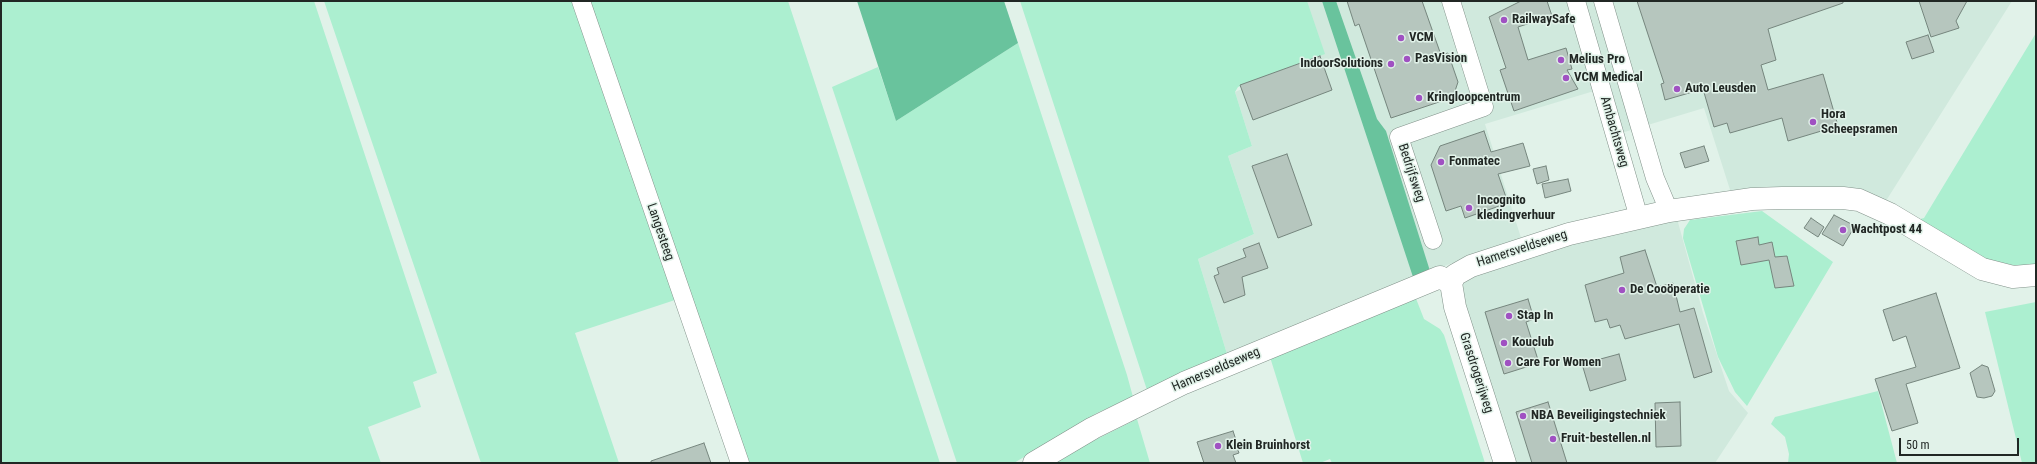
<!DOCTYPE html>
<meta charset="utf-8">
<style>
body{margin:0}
#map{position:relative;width:2037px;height:464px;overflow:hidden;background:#e1f2e9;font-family:"Roboto Condensed",sans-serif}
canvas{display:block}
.frame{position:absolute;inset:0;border:2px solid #212724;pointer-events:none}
.scale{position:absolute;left:1899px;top:438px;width:120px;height:18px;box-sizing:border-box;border:2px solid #212724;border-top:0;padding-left:5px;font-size:12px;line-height:14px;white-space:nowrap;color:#212724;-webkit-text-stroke:3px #e1f2e9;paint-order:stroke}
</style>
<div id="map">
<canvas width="2037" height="464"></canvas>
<div class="frame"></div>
<div class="scale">50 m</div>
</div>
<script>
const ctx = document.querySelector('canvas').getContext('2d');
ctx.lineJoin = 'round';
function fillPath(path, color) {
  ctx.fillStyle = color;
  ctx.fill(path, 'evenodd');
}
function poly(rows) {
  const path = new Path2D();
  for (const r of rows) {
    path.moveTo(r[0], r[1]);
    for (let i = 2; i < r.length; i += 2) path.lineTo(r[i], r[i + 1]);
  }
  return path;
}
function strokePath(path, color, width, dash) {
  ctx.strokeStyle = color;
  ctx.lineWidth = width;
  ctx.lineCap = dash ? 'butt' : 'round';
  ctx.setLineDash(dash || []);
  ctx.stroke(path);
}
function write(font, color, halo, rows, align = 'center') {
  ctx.font = font + ' "Roboto Condensed",sans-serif';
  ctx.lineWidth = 3;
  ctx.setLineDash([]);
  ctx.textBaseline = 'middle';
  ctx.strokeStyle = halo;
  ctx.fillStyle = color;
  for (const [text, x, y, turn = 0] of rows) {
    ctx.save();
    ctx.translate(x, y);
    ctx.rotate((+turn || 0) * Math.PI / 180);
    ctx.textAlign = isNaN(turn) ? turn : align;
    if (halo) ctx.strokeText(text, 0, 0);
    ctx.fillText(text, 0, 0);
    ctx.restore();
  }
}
const built = poly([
 [1303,1,2012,1,1884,204,1732,196,1704,108,1608,137,1594,91,1485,124,1522,241,1676,215,1703,313,1729,391,1748,413,1715,463,1511,463,1452,263,1227,354,1198,259,1254,234,1228,156,1252,146,1235,92,1319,56]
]);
const green = poly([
 [1,1,314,1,437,373,413,382,421,407,368,427,381,463,1,463],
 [324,1,573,1,675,300,575,333,619,463,481,463],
 [590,1,788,1,940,463,746,463],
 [1020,1,1307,1,1325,54,1238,87,1235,92,1252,146,1228,156,1254,234,1198,259,1227,354,1147,390],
 [2036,33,2036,267,2016,266,1976,257,1913,221,1924,218],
 [1018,43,1127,375,1133,397,1097,413,1014,463,957,463,832,87,878,67,896,121],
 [1762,211,1833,262,1747,406,1735,392,1718,357,1683,238,1684,229,1690,220],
 [1415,296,1424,319,1440,329,1444,335,1485,463,1332,463,1330,459,1320,463,1303,463,1270,357],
 [2036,302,2036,463,2022,463,1985,312],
 [1878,391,1897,463,1788,463,1789,454,1785,437,1771,424,1775,417],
 [1137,419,1150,463,1054,463,1081,447]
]);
const forest = poly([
 [857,1,1004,1,1018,43,896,121],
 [1322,1,1336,1,1377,119,1386,131,1430,271,1413,277]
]);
const building = poly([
 [1347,1,1422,1,1441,55,1448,53,1458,82,1454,94,1445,100,1391,118,1359,24,1355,26,1347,1],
 [1521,1,1547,1,1552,16,1518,27,1528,60,1566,48,1572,69,1567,70,1578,89,1514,111,1500,70,1506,68,1489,17,1521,1],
 [1637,1,1843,1,1843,3,1768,29,1776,60,1761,65,1768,90,1823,74,1838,126,1788,141,1782,118,1730,133,1727,123,1714,127,1703,89,1665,100,1661,84,1664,83,1637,1],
 [1919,1,1967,1,1956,21,1959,28,1931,37,1919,1],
 [1928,35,1934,52,1912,59,1906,42,1928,35],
 [1320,56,1332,90,1253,120,1240,85,1320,56],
 [1484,131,1491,152,1523,143,1530,166,1498,174,1508,203,1465,218,1461,206,1446,211,1431,165,1440,146,1484,131],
 [1704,146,1709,161,1685,168,1680,153,1704,146],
 [1287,154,1312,225,1278,238,1252,166,1287,154],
 [1546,166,1549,180,1537,184,1533,169,1546,166],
 [1568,179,1571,191,1545,198,1542,184,1568,179],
 [1834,215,1855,226,1843,246,1822,234,1834,215],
 [1811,218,1824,227,1818,237,1804,228,1811,218],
 [1758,237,1759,245,1772,242,1775,257,1787,256,1794,286,1775,288,1769,260,1741,265,1736,241,1758,237],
 [1259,243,1268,268,1242,277,1245,295,1224,303,1214,276,1219,274,1217,268,1246,257,1243,249,1259,243],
 [1645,250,1657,287,1673,283,1680,312,1694,308,1712,372,1694,378,1679,324,1625,339,1620,325,1610,328,1607,319,1595,322,1585,285,1624,273,1620,257,1645,250],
 [1936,293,1960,368,1906,384,1918,423,1892,431,1875,379,1916,367,1906,336,1893,341,1883,310,1936,293],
 [1528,299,1534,319,1526,322,1539,363,1504,374,1485,312,1528,299],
 [1619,354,1626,380,1590,391,1582,364,1619,354],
 [1982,365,1988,367,1995,391,1992,396,1984,398,1977,397,1970,373,1982,365],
 [1548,402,1567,463,1532,463,1516,412,1548,402],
 [1680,402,1681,446,1656,447,1655,403,1680,402],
 [1233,431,1239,449,1238,450,1239,453,1233,455,1236,463,1204,463,1197,442,1233,431],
 [704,443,711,463,651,463,651,461,704,443]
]);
const minor = poly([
 [581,1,740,463],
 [1576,1,1639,218],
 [1603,1,1655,178,1669,211],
 [1433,240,1399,137,1484,107,1451,1]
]);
const tertiary = poly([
 [1451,283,1455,275,1471,266,1569,234,1669,211,1752,199,1782,198,1843,198,1859,200,1890,214,1982,269,2013,277,2036,275],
 [1451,283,1455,307,1505,463],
 [1034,463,1093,428,1184,383,1440,277,1451,283]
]);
const markers = [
 [1504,20,4,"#a051c2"],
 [1401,38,4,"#a051c2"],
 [1407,59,4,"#a051c2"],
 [1561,60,4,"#a051c2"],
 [1391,64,4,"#a051c2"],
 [1566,78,4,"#a051c2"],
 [1677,89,4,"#a051c2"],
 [1419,98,4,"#a051c2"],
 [1813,122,4,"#a051c2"],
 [1441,162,4,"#a051c2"],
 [1469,208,4,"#a051c2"],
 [1843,230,4,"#a051c2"],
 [1622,290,4,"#a051c2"],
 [1509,316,4,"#a051c2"],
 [1504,343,4,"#a051c2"],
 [1508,363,4,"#a051c2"],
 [1523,416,4,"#a051c2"],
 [1553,439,4,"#a051c2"],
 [1218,446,4,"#a051c2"]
];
const poiNames = [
 ["RailwaySafe",1512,20],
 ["VCM",1409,38],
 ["PasVision",1415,59],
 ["Melius Pro",1569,60],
 ["IndoorSolutions",1383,64,"right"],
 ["VCM Medical",1574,78],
 ["Auto Leusden",1685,89],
 ["Kringloopcentrum",1427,98],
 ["Hora",1821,115],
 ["Scheepsramen",1821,130],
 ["Fonmatec",1449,162],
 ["Incognito",1477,201],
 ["kledingverhuur",1477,216],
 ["Wachtpost 44",1851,230],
 ["De Cooöperatie",1630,290],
 ["Stap In",1517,316],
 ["Kouclub",1512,343],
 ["Care For Women",1516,363],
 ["NBA Beveiligingstechniek",1531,416],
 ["Fruit-bestellen.nl",1561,439],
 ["Klein Bruinhorst",1226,446]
];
const streetNames = [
 ["Ambachtsweg",1614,132,74],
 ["Bedrijfsweg",1411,173,72],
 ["Langesteeg",660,232,71],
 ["Hamersveldseweg",1522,249,-18],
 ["Hamersveldseweg",1216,370,-23],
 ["Grasdrogerijweg",1476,373,72]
];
fillPath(built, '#d0e9dd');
fillPath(green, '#acefd0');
fillPath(forest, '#69c39d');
fillPath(building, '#b6c6be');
strokePath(building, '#76867e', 1);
strokePath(minor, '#82928a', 19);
strokePath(tertiary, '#82928a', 23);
strokePath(minor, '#fff', 18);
strokePath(tertiary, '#fff', 22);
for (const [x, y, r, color] of markers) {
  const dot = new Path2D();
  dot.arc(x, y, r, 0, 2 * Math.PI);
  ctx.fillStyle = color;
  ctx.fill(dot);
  strokePath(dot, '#e1f2e9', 1.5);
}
write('bold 13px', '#212724', '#e1f2e9', poiNames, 'left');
write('13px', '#212724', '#e1f2e9', streetNames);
</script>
